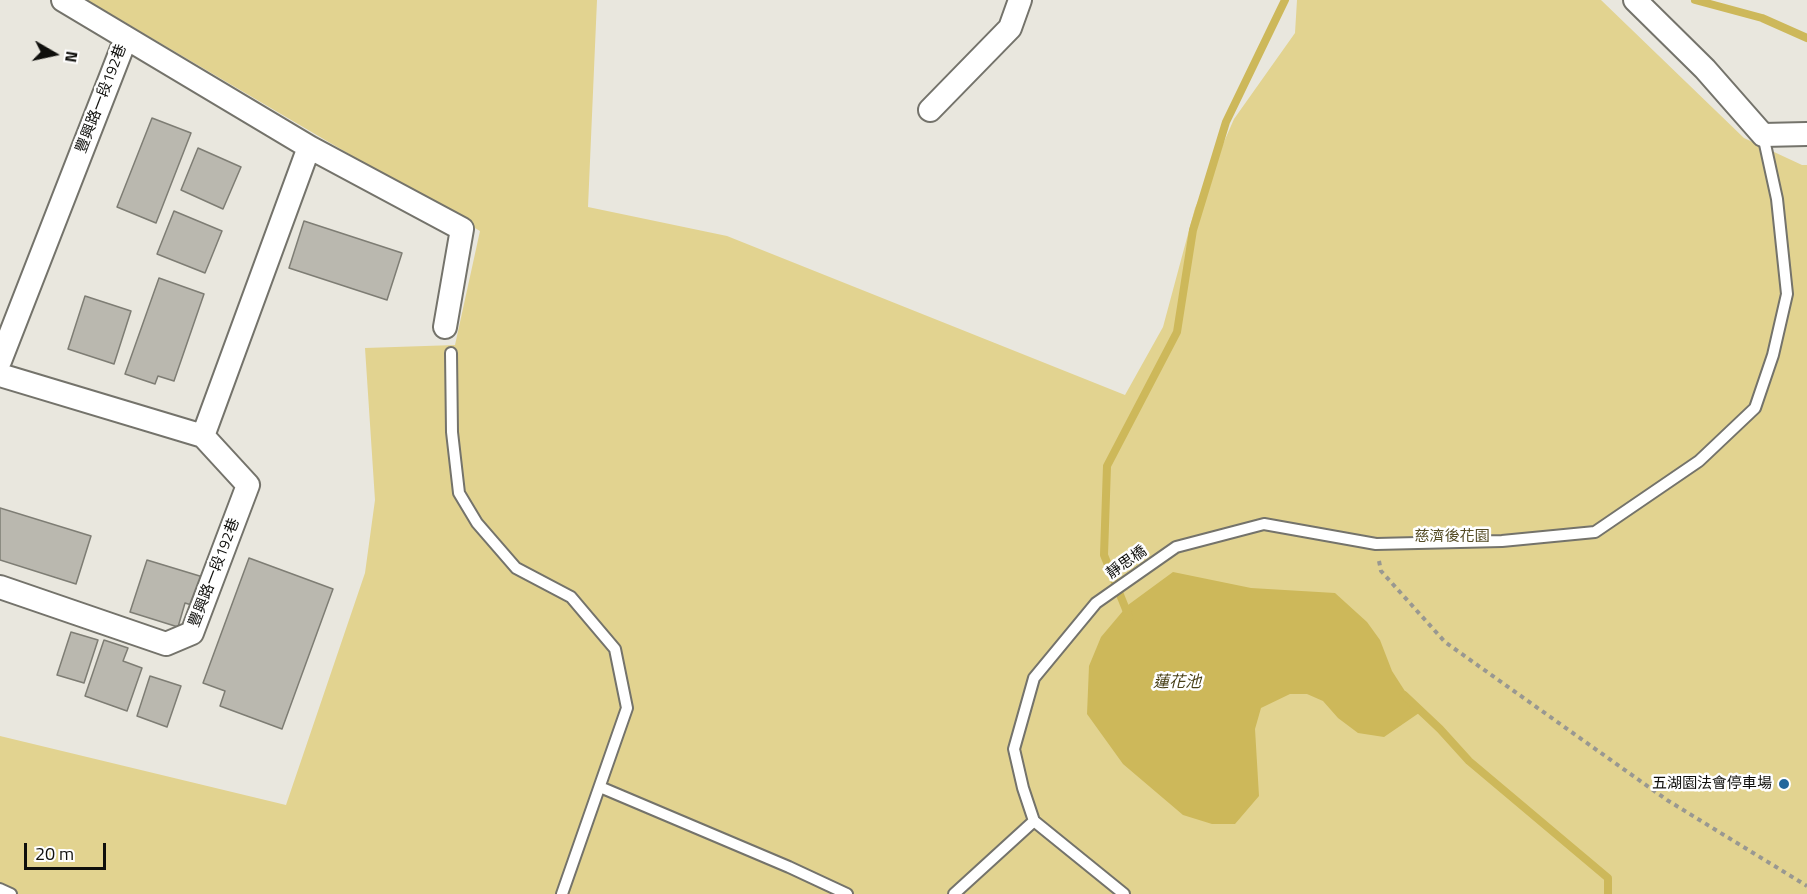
<!DOCTYPE html>
<meta charset="utf-8">
<style>
body{margin:0}
#map{position:relative;width:1807px;height:894px;overflow:hidden;background:#e9e7de;font-family:"Titillium Web",sans-serif}
canvas{display:block}
.north{position:absolute;left:24px;top:24px;width:60px;height:60px;-webkit-text-stroke:4px #fff;paint-order:stroke;rotate:99deg;font-size:16px;font-weight:700;line-height:24px;text-align:center;color:#0f0f0c}
.north::after{content:'';display:block;margin:auto;width:21px;height:27px;background:#0f0f0c;clip-path:polygon(50% 0,100% 100%,50% 72%,0 100%)}
.scale{position:absolute;left:24px;top:843px;width:82px;height:27px;box-sizing:border-box;border:3px solid #0f0f0c;border-top:0;padding-left:8px;font-size:18px;line-height:21px;white-space:nowrap;color:#0f0f0c;-webkit-text-stroke:4px #fff;paint-order:stroke}
</style>
<div id="map">
<canvas width="1807" height="894"></canvas>
<div class="north">N</div>
<div class="scale">20 m</div>
</div>
<script>
const ctx = document.querySelector('canvas').getContext('2d');
ctx.lineJoin = 'round';
function fillPath(path, color) {
  ctx.fillStyle = color;
  ctx.fill(path, 'evenodd');
}
function poly(rows) {
  const path = new Path2D();
  for (const r of rows) {
    path.moveTo(r[0], r[1]);
    for (let i = 2; i < r.length; i += 2) path.lineTo(r[i], r[i + 1]);
  }
  return path;
}
function strokePath(path, color, width, dash) {
  ctx.strokeStyle = color;
  ctx.lineWidth = width;
  ctx.lineCap = dash ? 'butt' : 'round';
  ctx.setLineDash(dash || []);
  ctx.stroke(path);
}
function write(font, color, halo, rows, align = 'center') {
  ctx.font = font + ' "Titillium Web","Noto Sans TC",sans-serif';
  ctx.lineWidth = 5;
  ctx.setLineDash([]);
  ctx.textBaseline = 'middle';
  ctx.strokeStyle = halo;
  ctx.fillStyle = color;
  for (const [text, x, y, turn = 0] of rows) {
    ctx.save();
    ctx.translate(x, y);
    ctx.rotate((+turn || 0) * Math.PI / 180);
    ctx.textAlign = isNaN(turn) ? turn : align;
    if (halo) ctx.strokeText(text, 0, 0);
    ctx.fillText(text, 0, 0);
    ctx.restore();
  }
}
const green = poly([
 [87,0,597,0,588,207,727,236,1125,395,1163,327,1195,208,1234,119,1295,33,1297,0,1601,0,1744,138,1802,165,1807,165,1807,894,0,894,0,736,286,805,365,573,375,500,365,348,455,345,480,231]
]);
const water = poly([
 [1173,572,1251,588,1335,593,1367,622,1380,640,1392,671,1419,713,1384,737,1358,733,1338,718,1323,701,1307,694,1290,694,1261,708,1255,729,1259,796,1235,824,1212,824,1183,815,1123,764,1087,714,1089,666,1101,637,1128,605]
]);
const stream = poly([
 [1695,0,1762,18,1807,38],
 [1129,617,1104,555,1107,466,1177,332,1193,230,1226,122,1285,0],
 [1404,695,1440,729,1469,761,1608,878,1608,894]
]);
const building = poly([
 [152,118,191,133,156,223,117,207,152,118],
 [198,148,241,167,223,209,181,190,198,148],
 [174,211,222,231,205,273,157,254,174,211],
 [304,221,402,253,387,300,289,268,304,221],
 [159,278,204,294,174,381,158,376,155,384,125,374,159,278],
 [85,296,131,311,114,364,68,349,85,296],
 [0,508,91,536,76,584,0,560,0,508],
 [249,558,333,589,282,729,220,706,225,691,203,683,249,558],
 [147,560,203,577,195,606,185,603,178,627,130,612,147,560],
 [71,632,98,640,84,683,57,675,71,632],
 [104,640,128,648,123,661,142,668,127,711,85,696,104,640],
 [150,676,181,686,167,727,137,716,150,676]
]);
const path = poly([
 [1379,561,1381,571,1445,642,1667,800,1807,886]
]);
const lane = poly([
 [451,353,452,432,459,493,477,523,516,568,571,597,615,649,627,708,562,894],
 [600,787,789,867,847,894],
 [1034,821,1124,894],
 [0,889,11,894],
 [954,894,1034,821,1023,788,1014,749,1034,678,1096,603,1176,547,1264,524,1376,544,1502,541,1595,532,1699,461,1755,408,1773,355,1787,294,1777,199,1763,135]
]);
const street = poly([
 [63,0,309,147,462,229,445,327],
 [1635,0,1705,69,1763,135,1807,134],
 [930,110,1010,28,1020,0],
 [0,361,126,38],
 [0,375,203,436,248,485,192,633,166,644,0,587],
 [203,436,309,147]
]);
const markers = [
 [1784,784,6,"#24679c"]
];
const streetNames = [
 ["豐興路一段192巷",102,99,-69],
 ["靜思橋",1127,563,-35],
 ["豐興路一段192巷",215,573,-69]
];
const parkNames = [
 ["慈濟後花園",1452,537]
];
const poiNames = [
 ["五湖園法會停車場",1772,784]
];
const waterNames = [
 ["蓮花池",1177,683]
];
fillPath(green, '#e2d390');
fillPath(water, '#cdb85a');
strokePath(stream, '#cdb85a', 8);
fillPath(building, '#bab8af');
strokePath(building, '#7e7d74', 1.5);
strokePath(lane, '#74736b', 14);
strokePath(street, '#74736b', 26);
strokePath(path, '#999891', 4, [4.5, 4.5]);
strokePath(lane, '#fff', 10);
strokePath(street, '#fff', 22);
for (const [x, y, r, color] of markers) {
  const dot = new Path2D();
  dot.arc(x, y, r, 0, 2 * Math.PI);
  ctx.fillStyle = color;
  ctx.fill(dot);
  strokePath(dot, '#fff', 2);
}
write('15px', '#0f0f0c', '#fff', streetNames);
write('15px', '#544b24', '#fff', parkNames);
write('15px', '#0f0f0c', '#fff', poiNames, 'right');
write('italic 16px', '#473e15', '#fff', waterNames);
</script>
